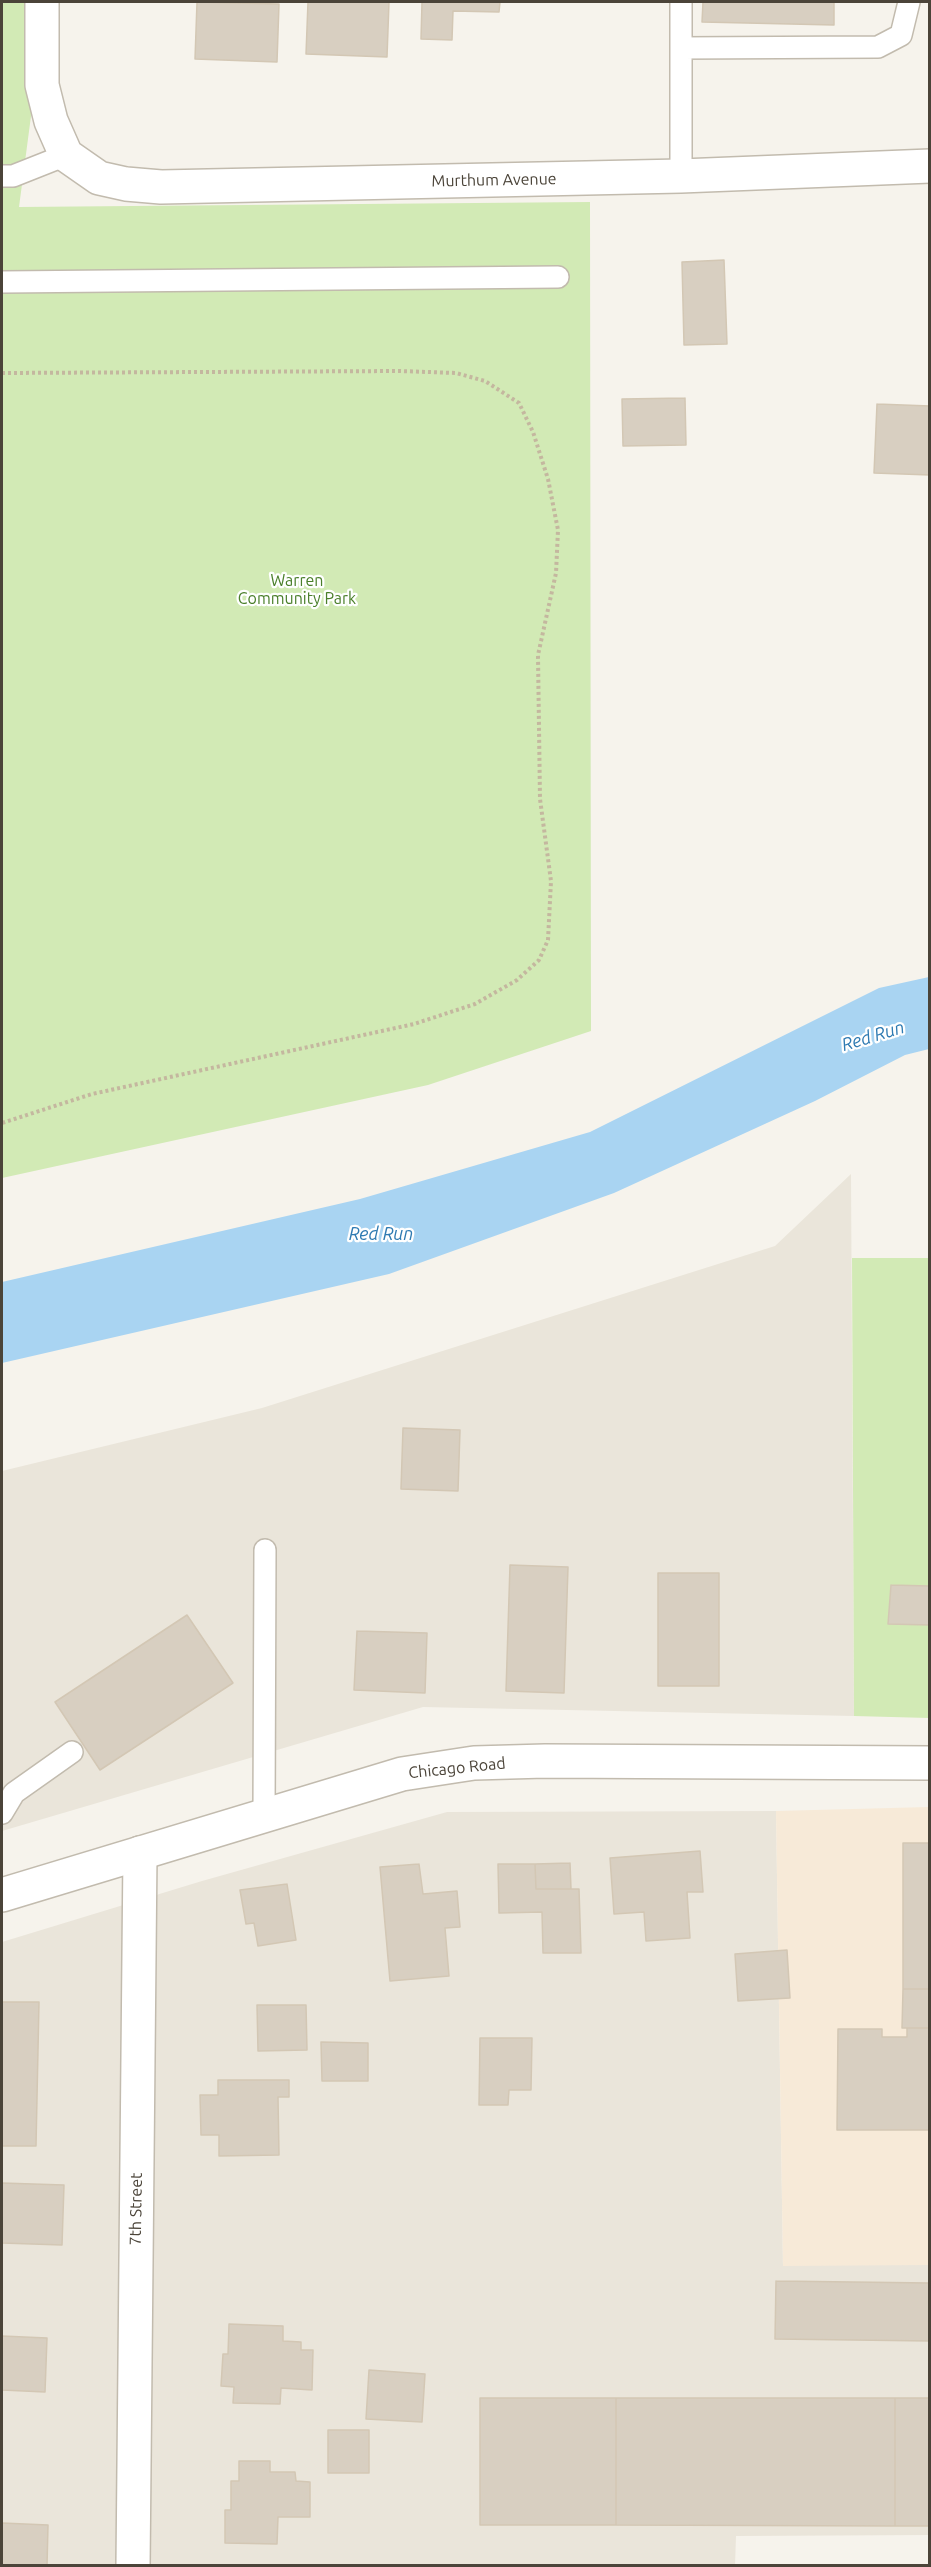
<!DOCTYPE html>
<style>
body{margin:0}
#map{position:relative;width:931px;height:2567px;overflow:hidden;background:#f6f3ec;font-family:Ubuntu,sans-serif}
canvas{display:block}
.frame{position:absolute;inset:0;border:3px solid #4b4439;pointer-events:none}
</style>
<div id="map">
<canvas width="931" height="2567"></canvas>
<div class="frame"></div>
</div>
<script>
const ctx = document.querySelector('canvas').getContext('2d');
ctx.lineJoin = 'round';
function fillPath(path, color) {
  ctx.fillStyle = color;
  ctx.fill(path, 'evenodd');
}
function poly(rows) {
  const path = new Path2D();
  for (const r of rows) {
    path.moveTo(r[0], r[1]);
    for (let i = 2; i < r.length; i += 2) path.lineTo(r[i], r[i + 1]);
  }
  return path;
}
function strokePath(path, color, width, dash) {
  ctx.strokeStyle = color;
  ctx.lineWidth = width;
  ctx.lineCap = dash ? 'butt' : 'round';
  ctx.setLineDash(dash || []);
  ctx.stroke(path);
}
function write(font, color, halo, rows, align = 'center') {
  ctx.font = font + ' Ubuntu,sans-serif';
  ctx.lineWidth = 4.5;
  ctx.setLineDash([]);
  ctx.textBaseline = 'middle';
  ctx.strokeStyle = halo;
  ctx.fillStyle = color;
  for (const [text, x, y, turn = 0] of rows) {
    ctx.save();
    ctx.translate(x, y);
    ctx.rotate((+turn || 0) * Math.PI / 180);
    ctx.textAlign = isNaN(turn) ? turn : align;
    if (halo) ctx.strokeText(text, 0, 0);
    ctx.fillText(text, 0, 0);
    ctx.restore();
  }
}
const residential = poly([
 [851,1174,854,1716,423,1707,2,1831,2,1471,262,1408,775,1246],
 [776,1811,783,2265,929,2265,929,2535,736,2536,735,2566,2,2566,2,1942,202,1881,447,1812]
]);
const commercial = poly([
 [929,1807,929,2265,783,2266,776,1811]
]);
const green = poly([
 [2,2,33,2,33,101,19,207,590,202,591,1031,428,1085,2,1178],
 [852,1258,929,1258,929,1718,854,1716]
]);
const water = poly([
 [929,977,929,1049,905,1055,815,1101,614,1193,389,1274,2,1363,2,1282,360,1199,590,1132,879,988]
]);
const building = poly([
 [197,2,279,4,277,62,195,59,197,2],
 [308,2,389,2,387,57,306,54,308,2],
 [422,2,500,2,499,12,453,11,452,40,421,39,422,2],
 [703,2,834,2,834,25,702,22,703,2],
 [724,260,727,344,684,345,682,262,724,260],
 [685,398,686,445,623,446,622,399,685,398],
 [877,404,930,406,930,475,874,473,877,404],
 [403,1428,460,1430,458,1491,401,1489,403,1428],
 [510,1565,568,1567,564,1693,506,1691,510,1565],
 [658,1573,719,1573,719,1686,658,1686,658,1573],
 [891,1585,929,1586,930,1625,888,1624,891,1585],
 [187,1615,233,1683,100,1770,55,1702,187,1615],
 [357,1631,427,1633,425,1693,354,1690,357,1631],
 [903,1843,930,1843,930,1989,903,1989,903,1843],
 [700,1851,703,1892,687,1892,690,1938,646,1941,644,1912,614,1914,610,1858,700,1851],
 [570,1863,571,1889,536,1889,535,1864,570,1863],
 [419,1864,423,1894,457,1891,460,1927,445,1928,449,1976,390,1981,380,1867,419,1864],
 [498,1864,535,1864,536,1889,579,1889,581,1953,543,1953,542,1912,499,1913,498,1864],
 [287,1884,296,1940,258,1946,254,1923,246,1924,240,1890,287,1884],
 [787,1950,790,1998,738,2001,735,1954,787,1950],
 [903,1989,930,1989,930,2028,902,2028,903,1989],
 [2,2002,39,2002,36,2146,2,2146,2,2002],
 [257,2005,306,2005,307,2050,258,2051,257,2005],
 [907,2028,930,2028,930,2130,837,2130,838,2029,882,2029,882,2037,907,2037,907,2028],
 [480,2038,532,2038,531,2090,509,2090,508,2105,479,2105,480,2038],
 [321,2042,368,2043,368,2081,322,2081,321,2042],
 [218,2080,289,2080,289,2097,278,2097,279,2155,219,2156,219,2135,201,2135,200,2095,218,2095,218,2080],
 [2,2183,64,2185,62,2245,2,2243,2,2183],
 [776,2281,930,2283,930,2341,775,2339,776,2281],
 [229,2324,283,2326,283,2341,301,2342,301,2350,313,2350,312,2390,281,2388,280,2404,233,2403,234,2387,221,2386,223,2354,228,2354,229,2324],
 [2,2336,47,2338,45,2392,2,2390,2,2336],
 [369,2370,425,2374,422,2422,366,2419,369,2370],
 [480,2398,616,2398,616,2525,480,2525,480,2398],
 [616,2398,895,2398,895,2526,616,2525,616,2398],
 [895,2398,930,2398,930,2526,895,2526,895,2398],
 [328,2430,369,2430,369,2473,328,2473,328,2430],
 [239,2461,270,2461,270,2472,295,2472,296,2481,310,2482,310,2517,278,2517,277,2544,225,2543,225,2510,231,2510,231,2481,239,2481,239,2461],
 [2,2523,48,2525,47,2566,2,2566,2,2523]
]);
const path = poly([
 [2,373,400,371,456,373,485,381,519,403,533,432,548,479,558,530,556,573,538,655,540,799,551,881,548,940,539,960,517,980,475,1004,414,1024,92,1094,2,1123]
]);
const service = poly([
 [681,48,878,47,901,35,909,2],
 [2,176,13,176,66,155],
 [681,176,681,2],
 [2,282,558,277],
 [2,1813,14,1793,72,1752],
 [264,1815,265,1550]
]);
const minor = poly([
 [42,2,42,85,51,121,66,155,99,178,126,184,161,187,681,176,930,166],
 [133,2566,140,1853]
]);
const tertiary = poly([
 [2,1895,402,1774,474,1763,545,1761,930,1763]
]);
const streetNames = [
 ["Murthum Avenue",494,180,-1],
 ["Chicago Road",457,1768,-6],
 ["7th Street",136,2209,-89]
];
const parkNames = [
 ["Warren",297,581],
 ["Community Park",297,599]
];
const waterNames = [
 ["Red Run",873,1036,-17],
 ["Red Run",381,1234]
];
fillPath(residential, '#eae5da');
fillPath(commercial, '#f7ead8');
fillPath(green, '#d2eab5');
fillPath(water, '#a9d4f2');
fillPath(building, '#d8cfc1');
strokePath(building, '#d3c7b4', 1.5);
strokePath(service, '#c2bbae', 24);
strokePath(minor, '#c2bbae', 36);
strokePath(tertiary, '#c2bbae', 36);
strokePath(path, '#c4b79f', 4, [3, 3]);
strokePath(service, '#fff', 21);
strokePath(minor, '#fff', 33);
strokePath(tertiary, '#fff', 33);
write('16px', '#4b4439', '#fff', streetNames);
write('16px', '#4a7f2a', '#fff', parkNames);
write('italic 18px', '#2e7ab2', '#fff', waterNames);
</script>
